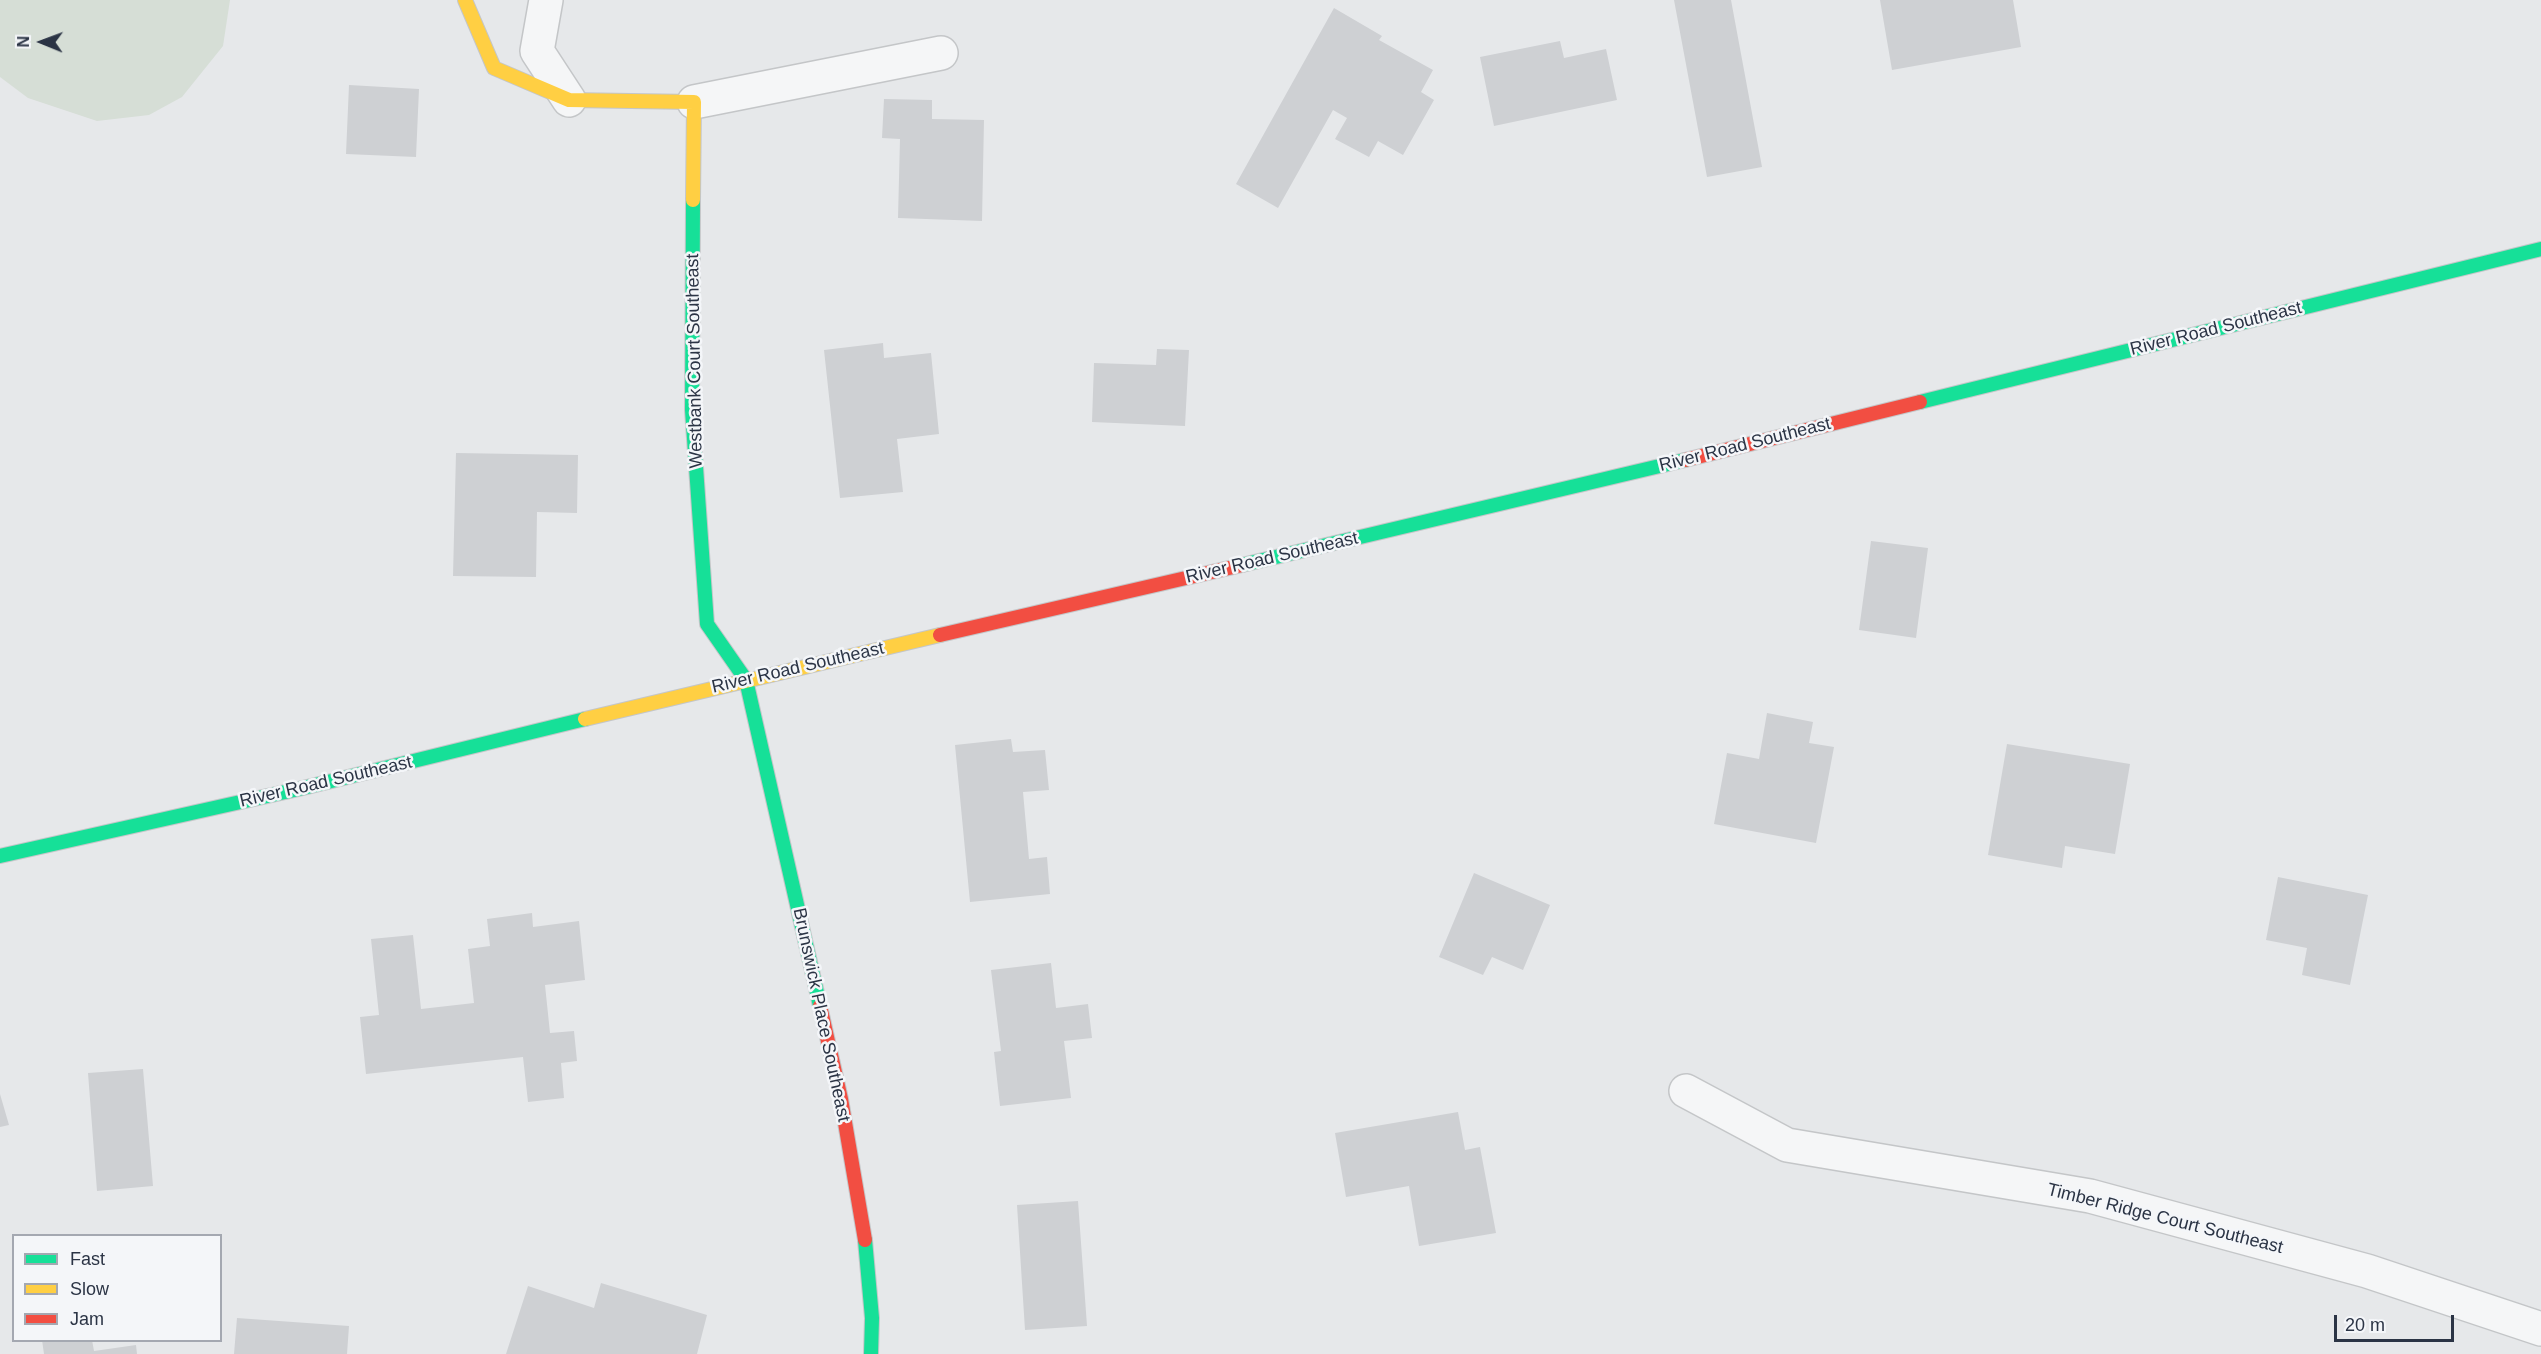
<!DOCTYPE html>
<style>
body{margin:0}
#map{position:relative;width:2541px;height:1354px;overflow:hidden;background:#e6e8ea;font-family:Arial,sans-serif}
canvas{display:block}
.legend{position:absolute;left:12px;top:1234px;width:210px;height:108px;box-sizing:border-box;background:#f4f6f9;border:2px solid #a4a8b1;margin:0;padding:8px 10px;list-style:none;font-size:18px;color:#2b3445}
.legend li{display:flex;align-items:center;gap:12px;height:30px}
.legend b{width:30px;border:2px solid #a4a8b1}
.north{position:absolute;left:12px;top:12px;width:60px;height:60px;-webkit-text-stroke:4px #f4f6f9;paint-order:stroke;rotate:271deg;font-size:16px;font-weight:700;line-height:24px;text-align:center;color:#2b3445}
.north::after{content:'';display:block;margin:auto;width:21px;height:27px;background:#2b3445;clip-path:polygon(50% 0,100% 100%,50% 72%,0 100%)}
.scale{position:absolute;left:2334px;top:1315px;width:120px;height:27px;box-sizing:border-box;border:3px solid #2b3445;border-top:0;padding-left:8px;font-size:18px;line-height:21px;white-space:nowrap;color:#2b3445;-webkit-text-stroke:4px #f4f6f9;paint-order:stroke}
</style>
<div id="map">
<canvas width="2541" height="1354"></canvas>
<ul class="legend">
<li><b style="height:8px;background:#16e098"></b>Fast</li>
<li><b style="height:8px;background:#ffcf43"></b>Slow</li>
<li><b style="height:8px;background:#f24e42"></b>Jam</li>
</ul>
<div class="north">N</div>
<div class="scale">20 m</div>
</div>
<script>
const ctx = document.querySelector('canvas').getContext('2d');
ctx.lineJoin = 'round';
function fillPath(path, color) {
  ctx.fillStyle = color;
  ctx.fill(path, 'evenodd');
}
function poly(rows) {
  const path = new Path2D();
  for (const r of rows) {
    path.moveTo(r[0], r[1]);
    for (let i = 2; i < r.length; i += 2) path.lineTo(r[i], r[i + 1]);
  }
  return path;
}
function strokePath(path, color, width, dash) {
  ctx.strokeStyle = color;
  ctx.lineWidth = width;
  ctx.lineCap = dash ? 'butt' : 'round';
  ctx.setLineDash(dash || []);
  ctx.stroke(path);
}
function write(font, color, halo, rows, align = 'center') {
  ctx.font = font + ' Arial,sans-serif';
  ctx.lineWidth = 5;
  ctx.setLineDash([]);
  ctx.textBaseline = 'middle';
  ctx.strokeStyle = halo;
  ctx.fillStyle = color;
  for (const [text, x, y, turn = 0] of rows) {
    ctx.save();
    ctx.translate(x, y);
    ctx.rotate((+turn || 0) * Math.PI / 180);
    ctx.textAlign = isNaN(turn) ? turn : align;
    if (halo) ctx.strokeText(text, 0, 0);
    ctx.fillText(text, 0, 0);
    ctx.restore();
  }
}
const green = poly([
 [0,0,230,0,223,46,182,97,149,115,97,121,28,98,0,77]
]);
const building = poly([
 [1674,0,1731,0,1762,167,1707,177],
 [1880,0,2013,0,2021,47,1892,70],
 [1334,8,1382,36,1379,40,1433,70,1421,92,1434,100,1403,155,1378,141,1369,157,1335,139,1347,118,1333,110,1278,208,1236,184],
 [1560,41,1564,58,1606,49,1617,100,1494,126,1480,57],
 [349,85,419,89,416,157,346,154],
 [884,99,932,100,932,119,984,120,982,221,898,218,900,139,882,138],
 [883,343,884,358,931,353,939,434,897,439,903,492,840,498,824,350],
 [1157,349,1189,350,1185,426,1092,422,1094,363,1156,365],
 [456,453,578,455,577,513,537,512,536,577,453,576],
 [1871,541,1928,548,1916,638,1859,630],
 [1767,713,1813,722,1809,743,1834,747,1816,843,1714,824,1727,753,1759,759],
 [1011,739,1013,752,1045,750,1049,790,1023,792,1029,859,1047,857,1050,894,970,902,955,745],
 [2007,744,2130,764,2115,854,2065,846,2062,868,1988,855],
 [1474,873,1550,905,1523,970,1492,957,1483,975,1439,957],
 [2278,877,2368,895,2350,985,2302,975,2307,948,2266,940],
 [532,913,533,927,579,921,585,980,545,985,550,1033,574,1031,577,1061,561,1063,564,1098,528,1102,523,1057,366,1074,360,1017,379,1015,371,939,413,935,421,1009,474,1003,468,949,490,946,487,919],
 [1051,963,1056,1008,1088,1004,1092,1038,1064,1041,1071,1098,1000,1106,994,1052,1001,1051,991,970],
 [143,1069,153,1186,97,1191,88,1073],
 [0,1094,9,1125,0,1127],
 [1458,1112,1465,1150,1480,1147,1496,1233,1419,1246,1409,1186,1346,1197,1335,1133],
 [1078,1201,1087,1326,1025,1330,1017,1205],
 [601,1283,707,1315,697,1354,506,1354,528,1286,594,1308],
 [237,1318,349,1326,347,1354,234,1354],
 [42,1340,92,1340,94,1351,136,1345,137,1354,44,1354]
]);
const street = poly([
 [546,0,537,51,569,100],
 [694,102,941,53],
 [1686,1091,1787,1145,2090,1196,2367,1271,2541,1329]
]);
const fast = poly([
 [693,200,692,410,707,624,746,680,820,1006],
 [1920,402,2541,249],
 [1242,565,1685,460],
 [0,856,303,788,585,719],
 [865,1240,872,1318,871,1354]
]);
const slow = poly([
 [465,0,494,68,569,100,694,102,693,200],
 [585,719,940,635]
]);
const jam = poly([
 [1685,460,1920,402],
 [940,635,1242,565],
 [820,1006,841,1099,865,1240]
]);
const streetNames = [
 ["River Road Southeast",2216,329,-14],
 ["Westbank Court Southeast",695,361,-91],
 ["River Road Southeast",1745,445,-14],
 ["River Road Southeast",1272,558,-13],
 ["River Road Southeast",798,668,-13],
 ["River Road Southeast",326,782,-13],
 ["Brunswick Place Southeast",821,1015,78],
 ["Timber Ridge Court Southeast",2165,1219,14]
];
fillPath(green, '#d6ded6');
fillPath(building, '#ced0d3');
strokePath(street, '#c4c6c8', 36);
strokePath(fast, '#c4c6c8', 16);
strokePath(slow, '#c4c6c8', 16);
strokePath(jam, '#c4c6c8', 16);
strokePath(street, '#f5f6f7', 33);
strokePath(fast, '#16e098', 14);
strokePath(slow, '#ffcf43', 14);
strokePath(jam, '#f24e42', 14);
write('18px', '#2b3445', '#f4f6f9', streetNames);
</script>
